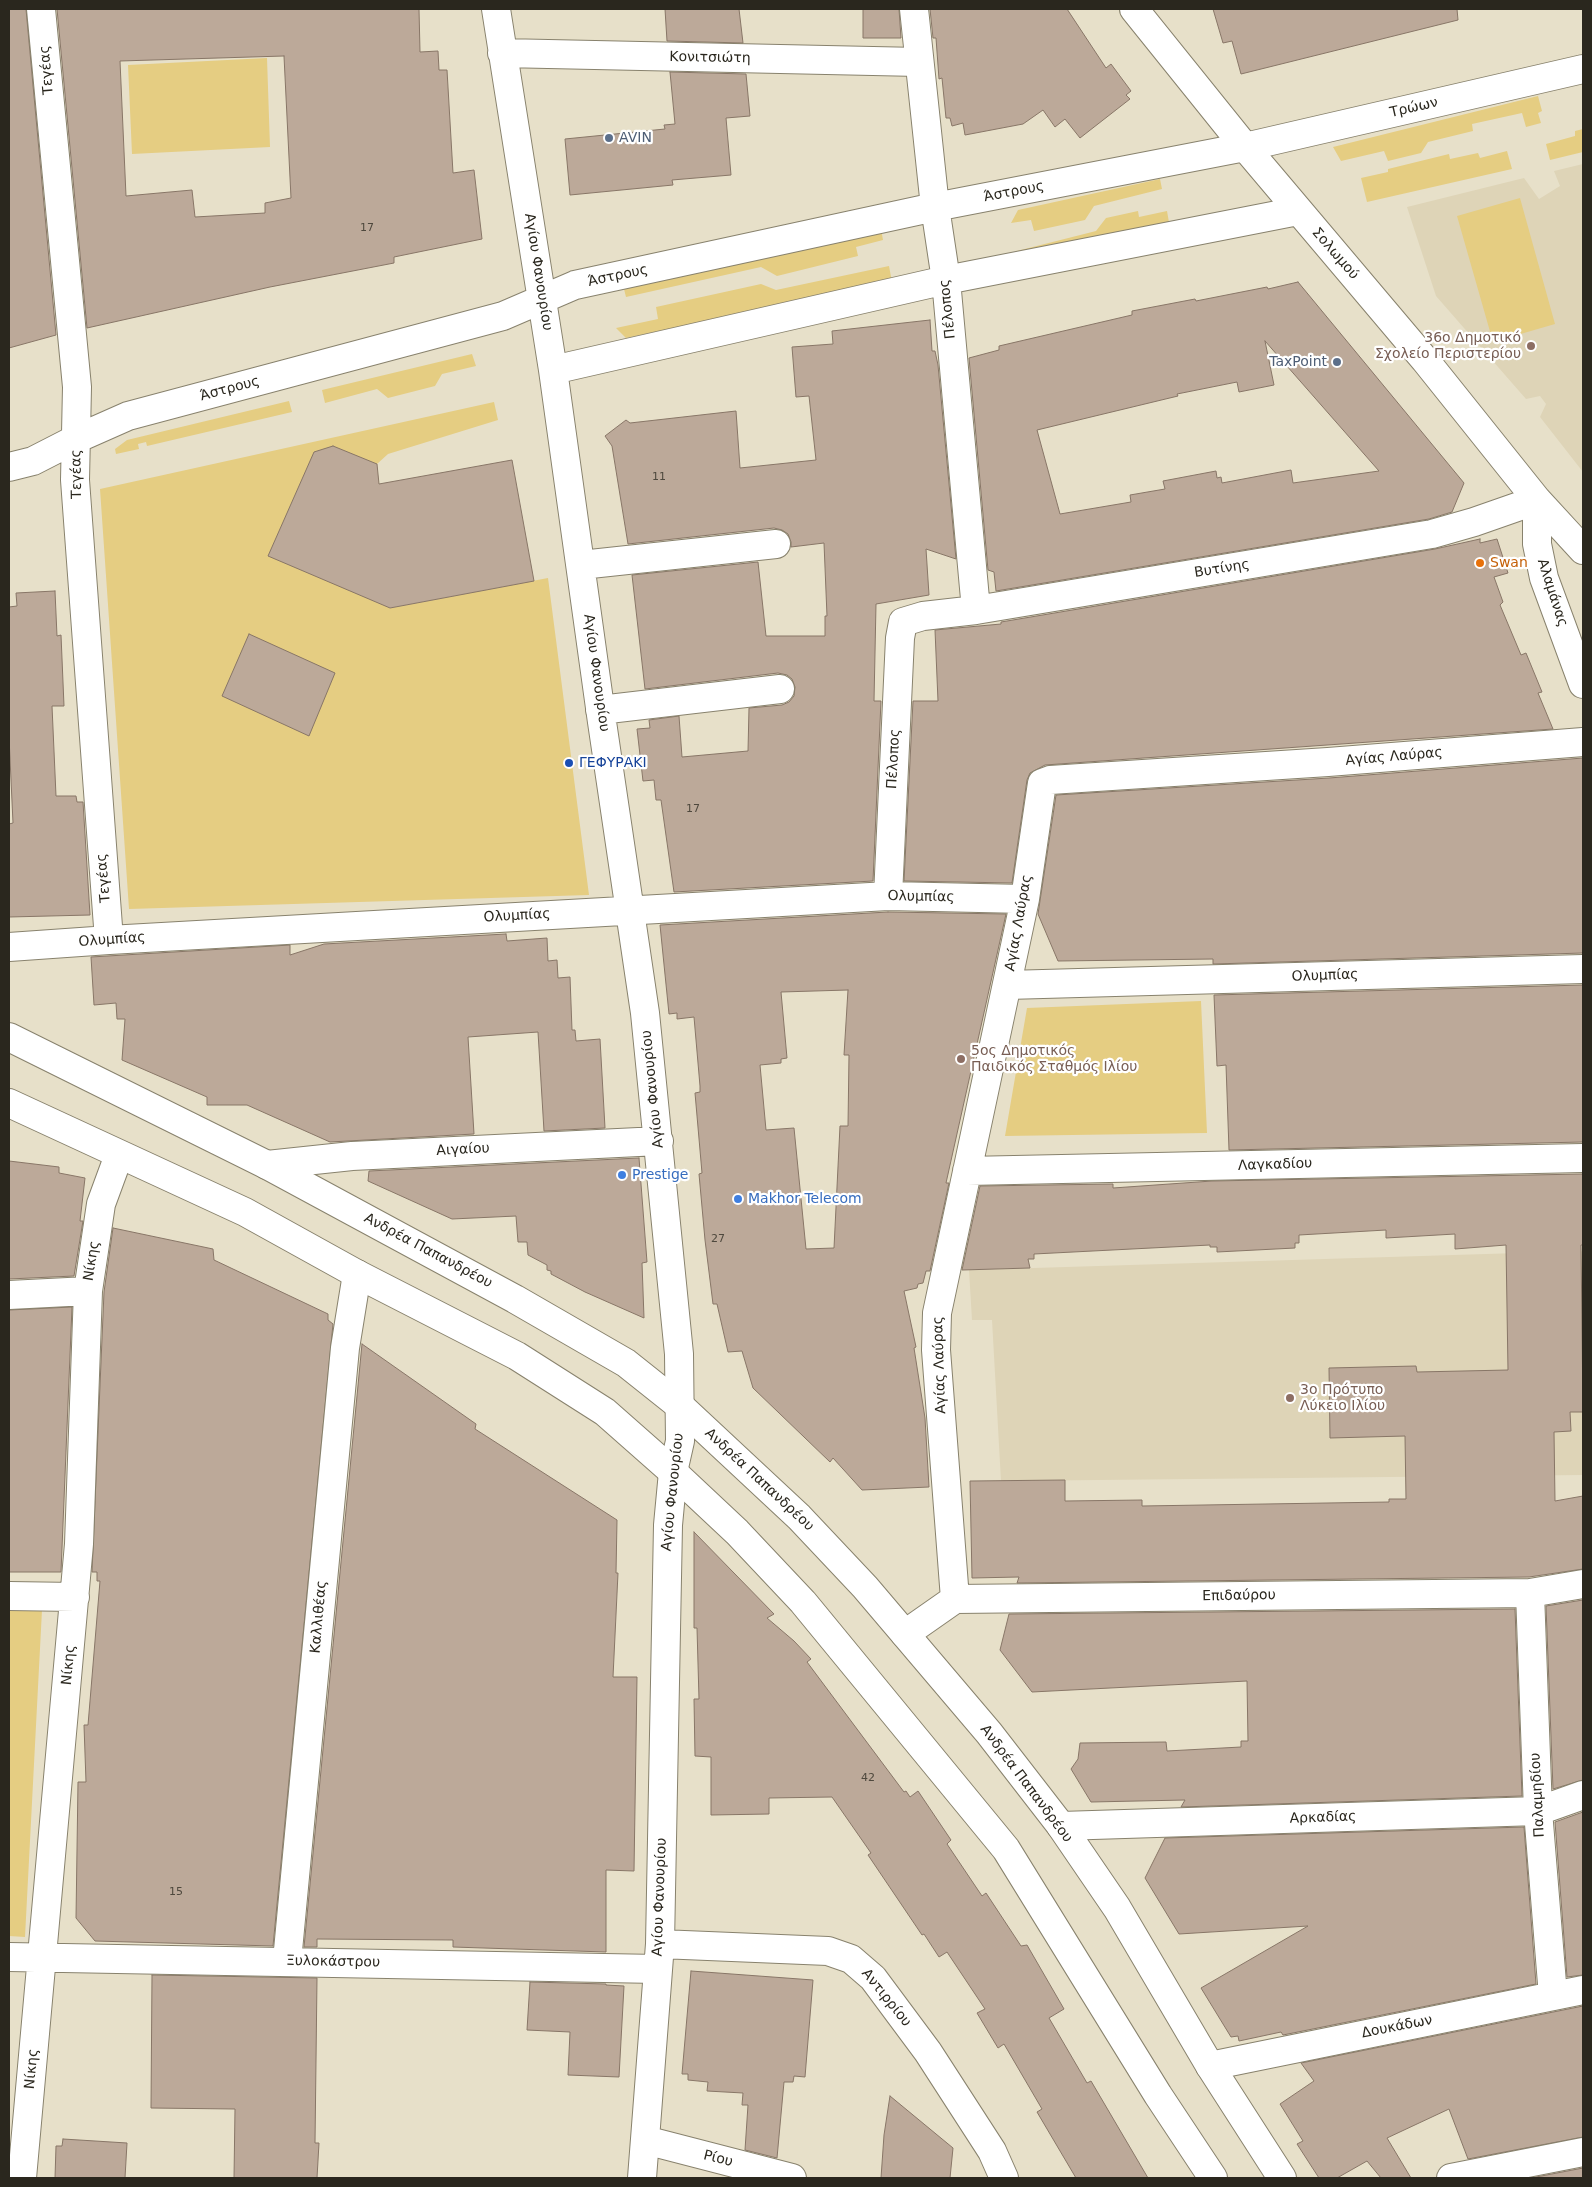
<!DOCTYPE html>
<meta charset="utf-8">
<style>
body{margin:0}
#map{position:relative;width:1592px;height:2187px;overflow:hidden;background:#e7e0c9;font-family:"DejaVu Sans",sans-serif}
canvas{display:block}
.frame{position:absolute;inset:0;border:10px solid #2a271e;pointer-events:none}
</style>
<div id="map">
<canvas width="1592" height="2187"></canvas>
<div class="frame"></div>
</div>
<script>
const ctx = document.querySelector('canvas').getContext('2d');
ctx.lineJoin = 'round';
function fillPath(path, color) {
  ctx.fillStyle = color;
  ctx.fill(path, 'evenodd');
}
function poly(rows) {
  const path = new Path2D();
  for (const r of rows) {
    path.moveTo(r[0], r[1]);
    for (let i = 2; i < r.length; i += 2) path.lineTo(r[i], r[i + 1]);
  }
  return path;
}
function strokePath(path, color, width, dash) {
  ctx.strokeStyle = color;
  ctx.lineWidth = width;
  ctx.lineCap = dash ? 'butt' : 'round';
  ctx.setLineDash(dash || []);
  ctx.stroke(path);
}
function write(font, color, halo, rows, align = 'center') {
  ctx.font = font + ' "DejaVu Sans",sans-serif';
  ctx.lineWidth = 4.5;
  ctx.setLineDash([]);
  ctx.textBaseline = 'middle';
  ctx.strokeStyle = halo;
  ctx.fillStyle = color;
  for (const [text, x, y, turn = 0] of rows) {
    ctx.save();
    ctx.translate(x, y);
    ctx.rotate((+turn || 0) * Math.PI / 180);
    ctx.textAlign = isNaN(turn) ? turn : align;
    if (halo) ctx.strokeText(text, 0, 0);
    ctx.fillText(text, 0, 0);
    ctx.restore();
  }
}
const built = poly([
 [1583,164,1583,472,1540,417,1546,404,1540,396,1526,399,1436,296,1407,207,1524,178,1539,199,1560,186,1554,171],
 [1583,1251,1583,1475,1001,1481,992,1320,972,1320,969,1270]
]);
const green = poly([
 [267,58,270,147,132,154,128,65],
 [1538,96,1542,111,1538,113,1541,123,1526,127,1522,113,1472,124,1473,131,1428,142,1421,153,1388,161,1384,151,1341,161,1333,147],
 [1583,129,1583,152,1550,160,1546,144,1575,136,1575,131],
 [1507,151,1512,169,1367,202,1361,178,1388,172,1388,169,1449,154,1450,159,1478,153,1480,158],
 [1160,179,1162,189,1094,206,1085,220,1034,231,1031,220,1011,223,1018,210],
 [1520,198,1555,324,1493,342,1457,216],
 [1138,211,1139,217,1167,211,1170,228,1018,260,1017,251,1096,231,1106,218],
 [881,229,883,240,856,247,858,256,777,276,761,267,626,297,623,285],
 [889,266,892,282,626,338,616,328,658,319,656,307,761,284,776,290],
 [472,354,476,366,442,374,435,386,388,398,377,389,325,403,322,390],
 [289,401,292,412,147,446,146,442,138,444,139,449,116,454,115,449,127,440],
 [494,402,498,420,388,454,377,464,390,608,548,578,589,895,129,909,100,489],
 [1201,1001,1207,1133,1005,1136,1027,1008],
 [9,1610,42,1610,25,1937,9,1936]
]);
const building = poly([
 [9,9,26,9,56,335,9,348,9,9],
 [57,9,419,9,420,52,438,51,439,70,447,70,453,173,474,170,482,239,394,257,394,263,270,287,87,328,57,9],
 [284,56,291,198,265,203,265,213,195,217,192,190,126,196,120,61,284,56],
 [665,9,739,9,743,43,667,41,665,9],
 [863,9,899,9,901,38,863,38,863,9],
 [930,9,1067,9,1106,68,1111,64,1131,91,1126,95,1130,99,1080,138,1065,119,1055,127,1043,110,1023,124,965,135,963,123,952,126,950,118,946,118,942,78,939,79,936,38,933,38,930,9],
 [1213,9,1457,9,1458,20,1241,74,1232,41,1223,43,1213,9],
 [670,72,746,74,750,116,726,118,731,175,672,180,673,185,570,195,565,139,665,129,664,125,675,124,670,72],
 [1298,282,1464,483,1452,512,1429,519,996,591,994,572,988,570,969,358,999,350,999,346,1132,315,1132,311,1195,299,1196,301,1267,287,1268,289,1298,282],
 [1265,341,1379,471,1293,483,1291,470,1222,483,1221,477,1217,478,1216,471,1163,481,1165,489,1130,495,1131,502,1060,514,1037,430,1178,396,1177,394,1237,382,1239,392,1274,385,1265,341],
 [930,320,932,351,935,351,938,365,956,559,926,549,929,595,876,604,874,701,881,701,873,881,674,892,661,800,656,800,654,780,643,781,637,729,650,728,649,720,679,716,682,757,748,751,749,708,782,705,789,702,794,696,795,687,792,679,787,675,778,673,645,689,632,575,758,562,766,636,825,636,825,616,827,616,824,543,791,547,791,542,788,534,782,530,774,528,628,544,612,446,605,436,626,420,630,423,736,411,740,468,816,460,809,396,796,397,792,347,833,344,832,331,930,320],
 [333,446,377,464,379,484,512,460,534,581,390,608,268,556,314,452,333,446],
 [1480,539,1480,543,1497,539,1508,573,1494,577,1503,602,1500,605,1521,655,1526,653,1542,692,1538,693,1553,729,1045,765,1030,773,1027,780,1012,883,904,881,913,701,938,701,935,630,1001,624,1001,622,1435,549,1480,539],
 [55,591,57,636,61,635,64,706,52,706,56,796,76,796,77,802,83,802,90,915,9,917,9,824,13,823,9,737,9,607,17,606,16,593,55,591],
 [249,634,335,673,309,736,222,696,249,634],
 [1583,758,1583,953,1213,964,1213,959,1058,961,1038,914,1056,795,1329,778,1583,758],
 [888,912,1006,914,946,1183,949,1183,930,1271,926,1271,923,1283,918,1284,917,1288,904,1291,916,1347,914,1348,925,1418,929,1487,862,1490,833,1458,830,1462,753,1388,742,1351,728,1352,717,1304,713,1304,705,1240,699,1174,702,1173,695,1093,700,1092,700,1086,694,1017,677,1019,677,1013,669,1014,660,925,888,912],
 [848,990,844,1055,849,1055,848,1126,840,1126,834,1248,806,1249,794,1128,766,1130,760,1065,781,1063,781,1059,787,1058,781,992,848,990],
 [506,934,507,941,547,938,548,961,557,960,558,978,570,977,572,1030,575,1030,576,1041,600,1039,605,1128,544,1131,538,1032,468,1037,474,1134,330,1142,247,1105,207,1105,207,1097,122,1060,125,1019,117,1019,116,1003,94,1005,91,957,290,945,290,955,324,944,506,934],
 [1583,985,1583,1142,1229,1150,1226,1065,1217,1066,1214,995,1583,985],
 [639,1158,647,1262,642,1263,644,1318,585,1292,551,1274,551,1271,547,1270,547,1265,528,1255,527,1242,518,1242,516,1216,452,1219,368,1181,369,1171,639,1158],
 [9,1161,59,1167,59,1173,85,1178,80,1221,83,1221,74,1276,9,1279,9,1161],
 [1583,1174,1583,1245,1581,1245,1583,1412,1570,1412,1571,1431,1554,1432,1555,1501,1583,1496,1583,1569,1529,1577,1017,1583,1019,1577,972,1578,970,1481,1065,1480,1065,1501,1142,1500,1142,1506,1389,1502,1389,1499,1406,1499,1405,1436,1330,1438,1329,1368,1416,1366,1417,1372,1508,1370,1506,1245,1455,1249,1455,1234,1386,1238,1386,1230,1299,1235,1299,1243,1295,1243,1295,1248,1217,1252,1217,1247,1210,1247,1210,1245,1034,1254,1034,1259,1028,1259,1030,1268,962,1270,980,1186,1113,1184,1113,1188,1212,1181,1583,1174],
 [113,1228,213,1249,214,1260,328,1314,328,1320,333,1324,273,1946,95,1941,76,1918,78,1782,86,1782,84,1725,88,1725,100,1581,97,1581,97,1572,92,1572,104,1292,113,1228],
 [72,1307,61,1572,9,1572,9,1310,72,1307],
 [362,1344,476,1424,475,1429,617,1520,616,1573,618,1573,613,1677,637,1677,634,1871,606,1870,606,1952,453,1947,453,1940,317,1939,317,1947,304,1947,362,1344],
 [694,1532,774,1614,767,1618,794,1641,811,1659,807,1662,904,1792,906,1791,910,1797,918,1791,951,1840,947,1844,982,1896,986,1893,1021,1946,1027,1945,1064,2009,1049,2018,1087,2083,1091,2081,1148,2178,1076,2178,1037,2112,1042,2109,1004,2044,998,2048,977,2013,985,2009,947,1952,939,1957,924,1934,922,1935,868,1855,871,1853,832,1797,769,1798,769,1814,711,1815,711,1757,695,1756,694,1699,699,1699,697,1628,694,1628,694,1532],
 [1583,1600,1583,1780,1553,1789,1546,1606,1583,1600],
 [1515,1609,1522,1796,1181,1807,1185,1800,1091,1802,1071,1769,1078,1759,1080,1743,1166,1742,1167,1751,1241,1747,1241,1741,1248,1741,1247,1681,1032,1692,1000,1650,1009,1614,1515,1609],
 [1583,1812,1583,1975,1567,1977,1555,1822,1583,1812],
 [1524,1827,1536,1984,1283,2035,1281,2032,1239,2041,1238,2036,1231,2037,1201,1988,1308,1926,1179,1934,1145,1878,1165,1838,1524,1827],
 [691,1971,813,1980,805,2077,794,2076,793,2082,784,2082,777,2158,745,2150,748,2105,742,2105,743,2093,707,2091,708,2082,688,2080,688,2074,682,2074,691,1971],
 [152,1975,317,1978,315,2143,319,2143,317,2178,234,2178,235,2109,151,2108,152,1975],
 [530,1982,606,1984,606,1985,624,1986,619,2077,568,2075,570,2032,527,2030,530,1982],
 [1583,2006,1583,2137,1468,2159,1449,2109,1387,2138,1411,2178,1381,2178,1367,2161,1337,2178,1319,2178,1297,2144,1303,2141,1280,2104,1314,2081,1301,2063,1583,2006],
 [890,2096,953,2148,950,2178,881,2178,884,2135,890,2096],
 [63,2139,127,2143,125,2178,55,2178,56,2146,62,2146,63,2139],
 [1583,2168,1583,2178,1531,2178,1583,2168]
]);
const minor = poly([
 [41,9,77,387,75,480,109,940],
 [496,9,553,370,602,722,645,1013,679,1354,680,1441,673,1472,668,1525,660,1944,642,2178],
 [914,9,935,207,946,280,976,610],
 [1134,9,1245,147,1425,360,1537,500,1583,550],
 [502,53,919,62],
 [553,370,946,280,1298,211],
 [9,467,33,461,76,439,128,416,503,316,575,285,935,207,1245,147,1583,69],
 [1537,500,1537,544,1544,578,1583,684],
 [581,565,776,544],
 [600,710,780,689],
 [888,896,900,638,903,622,923,616,976,610,1432,534,1474,522,1537,500],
 [9,947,109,940,888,896,1025,899],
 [1007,985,1583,969],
 [267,1165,352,1156,659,1141],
 [967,1171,1583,1158],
 [9,1295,88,1291],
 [1530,1593,1538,1811,1553,1996],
 [9,1596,75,1597],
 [955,1599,936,1350,937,1313,1025,899,1042,783,1050,780,1328,762,1583,742],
 [905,1634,955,1599,1530,1593,1583,1584],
 [1061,1826,1538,1811,1583,1795],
 [660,1944,828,1951,851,1959,873,1978,928,2052,992,2151,1004,2178],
 [9,1957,658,1969],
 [287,1961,345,1348,357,1274],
 [1210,2066,1583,1990],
 [645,2140,792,2178],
 [22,2178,79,1544,88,1291,101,1204,119,1155],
 [1451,2178,1583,2152]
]);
const major = poly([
 [9,1037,267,1165,515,1299,626,1363,680,1406,799,1517,865,1587,989,1733,1061,1826,1117,1908,1210,2066,1282,2178],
 [9,1103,245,1212,357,1274,517,1356,605,1412,673,1472,737,1532,803,1602,1006,1849,1158,2095,1213,2178]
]);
const markers = [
 [609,138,5,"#5c6f8a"],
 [1531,346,5,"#8d6e63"],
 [1337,362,5,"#5c6f8a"],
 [1480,563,5,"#e8710a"],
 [569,763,5,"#1a4fb4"],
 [961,1059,5,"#8d6e63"],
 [622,1175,5,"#3f7fe0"],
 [738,1199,5,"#3f7fe0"],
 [1290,1398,5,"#8d6e63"]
];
const numberNames = [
 ["17",367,228],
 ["11",659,477],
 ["17",693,809],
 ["27",718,1239],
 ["42",868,1778],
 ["15",176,1892]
];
const streetNames = [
 ["Κονιτσιώτη",710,58,1],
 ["Τεγέας",47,70,-95],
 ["Τρώων",1414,108,-13],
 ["Άστρους",1014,192,-11],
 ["Σολωμού",1335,254,49],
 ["Αγίου Φανουρίου",538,272,81],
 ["Άστρους",618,276,-12],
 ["Πέλοπος",948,309,-96],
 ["Άστρους",230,389,-15],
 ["Τεγέας",77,474,-91],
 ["Βυτίνης",1222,569,-9],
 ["Αλαμάνας",1552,593,72],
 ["Αγίου Φανουρίου",596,673,82],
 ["Αγίας Λαύρας",1394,757,-5],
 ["Πέλοπος",894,759,-87],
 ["Τεγέας",104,878,-95],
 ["Ολυμπίας",921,897,1],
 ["Ολυμπίας",517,916,-3],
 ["Αγίας Λαύρας",1019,923,-80],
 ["Ολυμπίας",112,940,-4],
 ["Ολυμπίας",1325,976,-2],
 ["Αγίου Φανουρίου",653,1089,-96],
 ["Αιγαίου",463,1150,-3],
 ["Λαγκαδίου",1275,1165,-2],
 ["Ανδρέα Παπανδρέου",428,1251,28],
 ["Νίκης",92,1261,-81],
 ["Αγίας Λαύρας",940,1365,-92],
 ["Ανδρέα Παπανδρέου",759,1480,43],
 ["Αγίου Φανουρίου",673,1492,-84],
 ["Επιδαύρου",1239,1596,-1],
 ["Καλλιθέας",319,1617,-85],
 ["Νίκης",69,1665,-85],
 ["Ανδρέα Παπανδρέου",1026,1784,53],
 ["Παλαμηδίου",1538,1795,-93],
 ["Αρκαδίας",1323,1818,-2],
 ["Αγίου Φανουρίου",660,1897,-88],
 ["Ξυλοκάστρου",333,1962,1],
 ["Αντιρρίου",886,1998,51],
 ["Δουκάδων",1397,2027,-11],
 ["Νίκης",32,2069,-85],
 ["Ρίου",718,2159,14]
];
const serviceNames = [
 ["AVIN",619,138],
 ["TaxPoint",1327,362,"right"]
];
const educationNames = [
 ["36ο Δημοτικό",1521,338,"right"],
 ["Σχολείο Περιστερίου",1521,354,"right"],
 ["5ος Δημοτικός",971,1051],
 ["Παιδικός Σταθμός Ιλίου",971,1067],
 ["3ο Πρότυπο",1300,1390],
 ["Λύκειο Ιλίου",1300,1406]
];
const foodNames = [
 ["Swan",1490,563]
];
const transitNames = [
 ["ΓΕΦΥΡΑΚΙ",579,763]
];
const shopNames = [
 ["Prestige",632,1175],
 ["Makhor Telecom",748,1199]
];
fillPath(built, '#ded4b7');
fillPath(green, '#e5cd82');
fillPath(building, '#bca999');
strokePath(building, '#887667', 1);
strokePath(minor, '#88826d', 30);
strokePath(major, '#88826d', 30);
strokePath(minor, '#fff', 28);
strokePath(major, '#fff', 28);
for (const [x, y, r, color] of markers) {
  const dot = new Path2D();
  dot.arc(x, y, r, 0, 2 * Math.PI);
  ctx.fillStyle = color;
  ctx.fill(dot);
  strokePath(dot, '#fff', 2);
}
write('11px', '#4e483d', null, numberNames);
write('14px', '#2a271e', '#fff', streetNames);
write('14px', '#4e5e75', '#fff', serviceNames, 'left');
write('14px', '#785e54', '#fff', educationNames, 'left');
write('14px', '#c56008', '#fff', foodNames, 'left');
write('14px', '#164399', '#fff', transitNames, 'left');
write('14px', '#366cbe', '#fff', shopNames, 'left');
</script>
